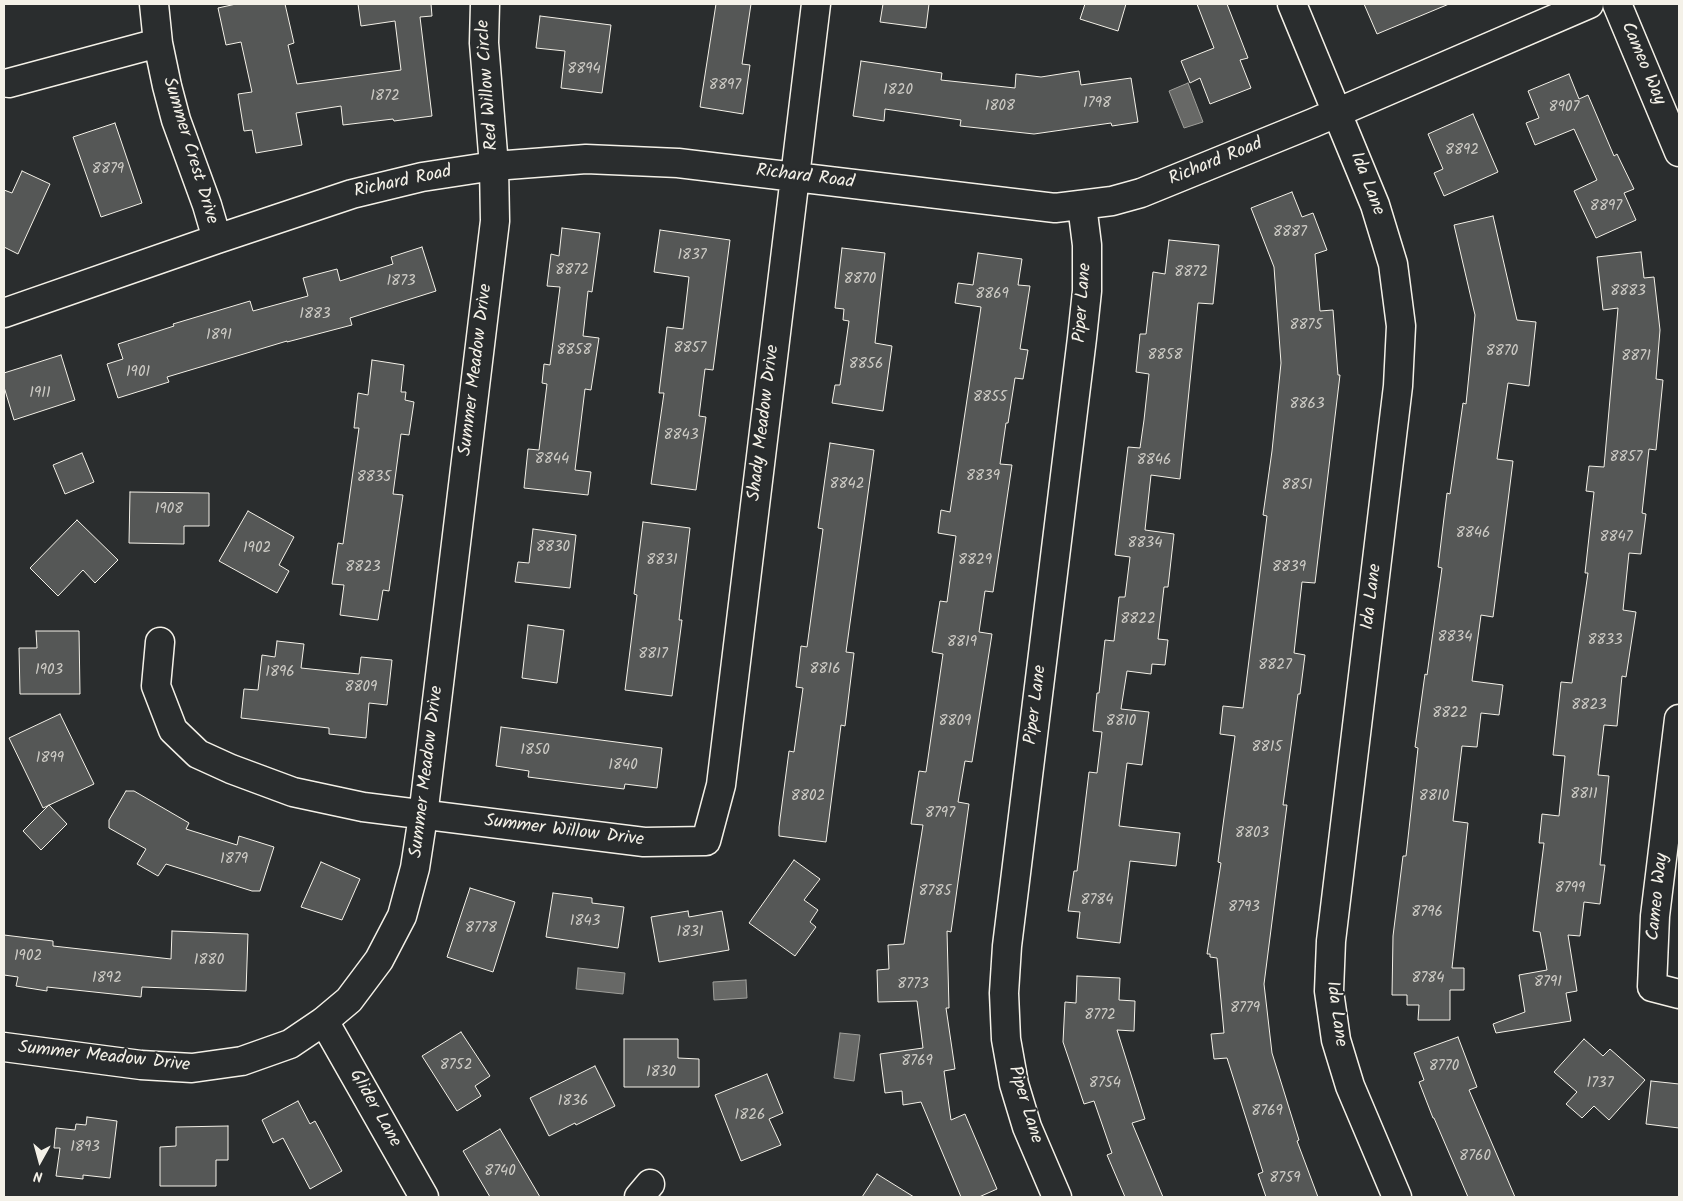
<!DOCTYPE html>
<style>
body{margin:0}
#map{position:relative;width:1683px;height:1201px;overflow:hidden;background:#2a2d2e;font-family:Kalam,sans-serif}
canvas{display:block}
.frame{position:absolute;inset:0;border:5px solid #f4f1e8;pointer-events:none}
.north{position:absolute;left:15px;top:1136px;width:50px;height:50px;-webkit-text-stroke:4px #2a2d2e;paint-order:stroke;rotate:187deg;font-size:14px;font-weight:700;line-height:20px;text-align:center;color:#f4f1e8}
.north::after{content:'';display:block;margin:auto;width:18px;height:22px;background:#f4f1e8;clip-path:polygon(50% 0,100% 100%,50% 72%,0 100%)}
</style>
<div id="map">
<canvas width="1683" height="1201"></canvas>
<div class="frame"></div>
<div class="north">N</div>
</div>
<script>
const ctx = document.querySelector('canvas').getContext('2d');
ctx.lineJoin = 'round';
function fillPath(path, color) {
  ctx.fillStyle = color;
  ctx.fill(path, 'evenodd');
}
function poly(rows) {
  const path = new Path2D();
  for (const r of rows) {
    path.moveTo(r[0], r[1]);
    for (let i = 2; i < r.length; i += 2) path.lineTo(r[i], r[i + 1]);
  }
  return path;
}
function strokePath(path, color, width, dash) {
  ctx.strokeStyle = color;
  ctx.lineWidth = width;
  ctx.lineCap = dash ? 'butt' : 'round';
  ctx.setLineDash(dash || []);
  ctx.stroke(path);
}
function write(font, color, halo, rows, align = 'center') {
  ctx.font = font + ' Kalam,sans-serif';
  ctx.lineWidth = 4;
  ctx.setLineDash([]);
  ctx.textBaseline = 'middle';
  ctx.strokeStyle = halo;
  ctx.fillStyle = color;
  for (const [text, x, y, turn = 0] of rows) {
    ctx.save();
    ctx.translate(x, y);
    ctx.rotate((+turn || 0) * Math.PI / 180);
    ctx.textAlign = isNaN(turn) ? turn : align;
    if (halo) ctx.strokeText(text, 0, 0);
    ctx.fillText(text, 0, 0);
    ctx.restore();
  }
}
const water = poly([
 [1188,83,1203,122,1184,128,1169,91,1188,83],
 [578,968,625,973,623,994,576,989,578,968],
 [746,980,747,998,714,1000,713,982,746,980],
 [840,1033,860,1035,854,1081,834,1078,840,1033]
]);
const building = poly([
 [236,4,285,4,294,43,288,45,297,84,401,70,395,21,361,26,358,4,431,4,432,16,420,17,432,116,394,121,393,119,343,125,341,106,296,113,302,145,256,153,252,130,244,131,238,94,252,92,241,42,226,45,218,8,236,4],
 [716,4,751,4,742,64,750,65,743,114,700,107,716,4],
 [883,4,929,4,926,28,880,22,883,4],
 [1085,4,1126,4,1118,31,1080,19,1085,4],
 [1197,4,1227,4,1248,58,1240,60,1251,88,1210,104,1200,78,1190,83,1181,61,1214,48,1197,4],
 [1364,4,1449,4,1377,34,1364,4],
 [540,16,611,25,602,93,561,88,565,51,536,48,540,16],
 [861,61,942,73,941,80,1015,88,1016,74,1041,77,1079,71,1081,85,1131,78,1138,122,1112,126,1111,123,1034,134,960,126,961,120,885,109,884,121,853,116,861,61],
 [1569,74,1579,99,1588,95,1614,156,1617,154,1634,189,1624,193,1636,220,1596,238,1574,191,1597,180,1574,129,1535,145,1526,123,1539,118,1528,91,1569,74],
 [1473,114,1498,172,1444,196,1434,173,1443,169,1428,134,1473,114],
 [115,123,142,203,101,217,73,137,115,123],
 [22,171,50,184,18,254,4,247,4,190,12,193,22,171],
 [1292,192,1302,217,1313,213,1327,250,1315,254,1320,311,1333,310,1338,375,1340,375,1315,583,1302,582,1294,653,1305,655,1300,694,1298,694,1283,805,1287,805,1264,984,1272,1053,1299,1140,1297,1141,1318,1197,1266,1197,1258,1174,1263,1172,1227,1058,1214,1059,1211,1034,1224,1033,1217,958,1210,957,1210,954,1207,954,1221,863,1218,862,1235,736,1220,734,1223,706,1243,708,1267,516,1263,515,1272,451,1281,363,1274,267,1251,208,1292,192],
 [1493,216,1517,320,1536,322,1529,386,1508,383,1497,459,1513,461,1508,501,1493,617,1481,615,1472,681,1503,685,1499,715,1481,713,1477,747,1462,746,1453,821,1468,823,1452,968,1464,968,1464,990,1450,990,1450,1020,1418,1020,1419,1005,1407,1005,1407,995,1392,995,1393,936,1403,856,1406,856,1418,748,1415,747,1425,674,1427,675,1442,568,1438,567,1447,493,1450,494,1463,403,1466,404,1475,315,1454,225,1493,216],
 [562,228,600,233,592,292,588,291,583,336,599,338,591,390,585,389,575,470,591,472,588,495,524,488,528,449,539,450,547,384,542,383,544,364,550,365,560,287,547,286,551,254,559,256,562,228],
 [660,230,730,240,713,370,705,369,699,416,706,417,696,490,651,484,664,393,659,393,667,327,683,329,689,277,654,272,660,230],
 [1169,240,1219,245,1213,304,1198,303,1180,479,1151,475,1145,530,1174,534,1168,587,1164,587,1158,639,1168,640,1165,665,1152,664,1151,674,1127,671,1121,709,1149,712,1142,765,1127,763,1119,826,1180,833,1176,866,1130,861,1120,943,1077,938,1080,912,1068,911,1074,871,1077,871,1089,772,1097,773,1102,732,1093,731,1097,693,1099,693,1105,640,1114,641,1119,597,1125,597,1130,557,1115,555,1128,447,1140,448,1144,420,1149,374,1136,372,1140,334,1146,334,1153,272,1165,274,1169,240],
 [422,247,436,291,350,318,352,325,287,342,287,341,167,377,169,382,118,398,107,364,123,359,118,344,174,326,173,324,250,301,253,311,308,296,303,278,337,269,340,281,393,264,391,257,422,247],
 [842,248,885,253,875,343,892,346,883,411,832,403,835,385,840,385,849,321,843,320,844,309,835,308,842,248],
 [1641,252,1644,278,1654,277,1660,330,1656,379,1663,380,1656,450,1649,449,1642,513,1646,514,1641,554,1629,553,1623,610,1636,612,1626,677,1622,676,1617,726,1604,725,1598,775,1609,776,1600,865,1605,865,1600,904,1584,902,1580,936,1568,935,1577,991,1566,993,1571,1021,1496,1033,1493,1024,1525,1012,1519,975,1547,970,1540,932,1533,931,1544,843,1539,843,1542,814,1559,816,1565,756,1553,755,1561,682,1572,683,1588,573,1585,573,1594,492,1586,491,1589,466,1604,467,1618,308,1603,310,1597,257,1641,252],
 [978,253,1022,259,1018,285,1030,286,1020,349,1028,350,1023,379,1015,378,1008,423,1006,423,1000,464,1012,465,993,592,985,591,979,632,992,634,972,762,965,761,958,802,969,804,951,932,947,931,949,1008,946,1008,955,1069,944,1071,951,1120,965,1114,997,1189,979,1197,961,1197,921,1102,903,1105,902,1091,885,1093,880,1054,923,1048,917,1001,878,1002,877,970,889,969,888,945,904,944,923,825,911,824,919,771,926,772,943,654,932,652,940,601,947,602,956,536,938,533,941,510,950,512,981,307,955,303,958,283,973,285,978,253],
 [61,355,75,400,14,420,4,387,4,373,61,355],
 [372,360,404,365,401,392,406,392,405,400,414,402,409,435,401,434,393,494,403,495,389,591,383,590,378,620,340,615,344,585,332,584,338,543,343,544,359,428,354,428,358,393,368,395,372,360],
 [830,443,874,450,846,652,854,653,845,726,841,725,826,842,779,836,779,827,789,751,794,752,803,688,796,687,801,646,807,647,823,529,818,528,830,443],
 [82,453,94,482,65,494,53,465,82,453],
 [130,492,209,493,209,526,184,526,184,544,129,543,130,492],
 [248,511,294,537,279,565,289,571,277,593,219,561,248,511],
 [77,520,118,560,95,583,83,570,58,596,30,568,77,520],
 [643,522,690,528,679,620,682,620,672,696,625,690,637,595,634,594,643,522],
 [533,529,576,535,570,588,515,582,518,562,529,563,533,529],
 [528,625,564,630,557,683,522,678,528,625],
 [36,631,79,631,80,694,20,694,19,648,37,648,36,631],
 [277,641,304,644,301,668,359,674,361,657,392,660,387,705,369,703,366,738,329,734,329,728,241,718,244,689,258,690,262,655,275,657,277,641],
 [60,714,94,784,43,808,9,738,60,714],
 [501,727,662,748,657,788,625,784,624,789,583,784,528,777,529,771,496,766,501,727],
 [126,791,134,791,189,823,186,829,237,845,239,836,274,847,260,891,252,891,166,864,158,876,137,864,146,849,109,828,109,820,126,791],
 [49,805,67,824,41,850,23,831,49,805],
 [794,860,820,879,804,900,818,910,810,922,816,927,795,956,749,923,794,860],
 [321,862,360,879,342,920,301,907,321,862],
 [470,888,515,902,493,972,447,957,470,888],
 [553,893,592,898,592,903,624,907,618,948,546,937,553,893],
 [688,911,689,917,722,911,729,950,659,962,651,917,688,911],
 [172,931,248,934,246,991,142,987,141,997,47,987,47,991,16,986,18,977,4,975,4,935,53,941,53,946,171,959,172,931],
 [1077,976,1120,978,1119,1000,1135,1001,1134,1031,1117,1030,1145,1119,1132,1123,1163,1197,1125,1197,1107,1155,1112,1153,1094,1101,1084,1104,1063,1042,1065,1002,1076,1003,1077,976],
 [461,1032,490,1076,475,1086,481,1096,457,1111,422,1056,461,1032],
 [1458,1037,1477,1087,1469,1090,1515,1197,1468,1197,1434,1118,1433,1118,1419,1082,1424,1080,1414,1053,1458,1037],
 [624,1039,678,1039,678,1058,699,1059,699,1087,624,1087,624,1039],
 [1584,1039,1603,1056,1610,1049,1645,1080,1609,1120,1594,1106,1582,1118,1566,1104,1577,1092,1554,1072,1584,1039],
 [595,1066,615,1106,576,1125,575,1123,549,1136,530,1098,595,1066],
 [767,1074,783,1113,769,1119,781,1145,741,1161,715,1095,767,1074],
 [1651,1081,1679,1084,1679,1128,1646,1124,1651,1081],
 [298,1101,310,1124,315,1121,342,1171,310,1189,283,1138,273,1143,262,1120,298,1101],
 [87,1117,117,1121,110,1178,83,1175,83,1179,56,1176,60,1148,54,1148,56,1128,75,1130,76,1124,86,1125,87,1117],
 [228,1126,228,1160,216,1160,216,1186,160,1186,160,1147,176,1146,176,1127,228,1126],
 [500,1129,540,1197,490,1197,463,1151,500,1129],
 [877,1174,914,1197,862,1197,877,1174]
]);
const minor = poly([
 [154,4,158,43,167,86,176,120,207,205,217,239],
 [1292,4,1375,205,1393,264,1401,326,1398,386,1331,941,1329,991,1336,1040,1350,1086,1397,1197],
 [1617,4,1679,152],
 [9,83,158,43],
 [4,313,217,239,352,194,422,177,494,166,586,159,678,163,1055,208,1112,201,1141,193,1313,123,1589,4],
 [160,642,156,686,173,730,198,754,231,769,293,792,363,807,644,842,706,841,721,785,816,4],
 [1679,719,1655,916,1652,987,1679,994],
 [324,1021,424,1197],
 [4,1047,141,1065,192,1068,242,1061,290,1044,324,1021,349,1000,379,960,402,916,415,868,423,816,495,221,494,166,484,43,485,4],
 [639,1197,650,1184],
 [1057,1197,1027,1127,1014,1084,1006,1039,1004,993,1007,946,1082,338,1087,291,1087,245,1082,205]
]);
const numberNames = [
 ["8894",584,70],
 ["8897",725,86],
 ["1820",898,91],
 ["1872",385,97],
 ["1798",1097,104],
 ["1808",1000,107],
 ["8907",1564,108],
 ["8892",1462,151],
 ["8879",108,170],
 ["8897",1606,207],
 ["8887",1290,233],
 ["1837",692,256],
 ["8872",572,271],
 ["8872",1191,273],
 ["8870",860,280],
 ["1873",401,282],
 ["8883",1628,292],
 ["8869",992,295],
 ["1883",315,315],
 ["8875",1306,326],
 ["1891",219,336],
 ["8857",690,349],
 ["8858",574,351],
 ["8870",1502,352],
 ["8858",1165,356],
 ["8871",1636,357],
 ["8856",866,365],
 ["1901",138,373],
 ["1911",40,394],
 ["8855",990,398],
 ["8863",1307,405],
 ["8843",681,436],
 ["8857",1626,458],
 ["8844",552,460],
 ["8846",1154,461],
 ["8839",983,477],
 ["8835",374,478],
 ["8842",847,485],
 ["8851",1297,486],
 ["1908",169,510],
 ["8846",1473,534],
 ["8847",1616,538],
 ["8834",1145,544],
 ["8830",553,548],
 ["1902",257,549],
 ["8831",662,561],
 ["8829",975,561],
 ["8823",363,568],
 ["8839",1289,568],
 ["8822",1138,620],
 ["8834",1455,638],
 ["8833",1605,641],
 ["8819",962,643],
 ["8817",653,655],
 ["8827",1275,666],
 ["8816",825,670],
 ["1903",49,671],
 ["1896",280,673],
 ["8809",361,688],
 ["8823",1589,706],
 ["8822",1450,714],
 ["8809",955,722],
 ["8810",1121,722],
 ["8815",1267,748],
 ["1850",535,751],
 ["1899",50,759],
 ["1840",623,766],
 ["8811",1584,795],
 ["8802",808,797],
 ["8810",1434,797],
 ["8797",940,814],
 ["8803",1252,834],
 ["1879",234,860],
 ["8799",1570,889],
 ["8785",935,892],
 ["8784",1097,901],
 ["8793",1244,908],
 ["8796",1427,913],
 ["1843",585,922],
 ["8778",481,929],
 ["1831",690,933],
 ["1902",28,957],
 ["1880",209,961],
 ["1892",107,979],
 ["8784",1428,979],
 ["8791",1548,983],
 ["8773",913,985],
 ["8779",1245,1009],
 ["8772",1100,1016],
 ["8769",917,1062],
 ["8752",456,1066],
 ["8770",1444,1067],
 ["1830",661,1073],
 ["8754",1105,1084],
 ["1737",1600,1084],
 ["1836",573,1102],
 ["8769",1267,1112],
 ["1826",750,1116],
 ["1893",85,1148],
 ["8760",1475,1157],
 ["8740",500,1172],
 ["8759",1285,1179]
];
const streetNames = [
 ["Cameo Way",1642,64,67],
 ["Red Willow Circle",489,85,-94],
 ["Summer Crest Drive",189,151,73],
 ["Richard Road",1216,163,-22],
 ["Richard Road",805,178,7],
 ["Richard Road",403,183,-12],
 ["Ida Lane",1366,184,69],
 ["Piper Lane",1084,303,-86],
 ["Summer Meadow Drive",477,370,-83],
 ["Shady Meadow Drive",765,423,-83],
 ["Ida Lane",1373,597,-83],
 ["Piper Lane",1037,705,-83],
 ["Summer Meadow Drive",428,772,-83],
 ["Summer Willow Drive",564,832,7],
 ["Cameo Way",1659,897,-84],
 ["Ida Lane",1335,1014,82],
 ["Summer Meadow Drive",104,1058,6],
 ["Piper Lane",1024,1105,73],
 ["Glider Lane",374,1109,60]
];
fillPath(water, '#676866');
strokePath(water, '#9f9f9a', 1);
fillPath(building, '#555756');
strokePath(building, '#f4f1e8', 1);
strokePath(minor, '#f4f1e8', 31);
strokePath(minor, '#2a2d2e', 28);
write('15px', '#cccac4', null, numberNames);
write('18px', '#f4f1e8', '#2a2d2e', streetNames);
</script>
